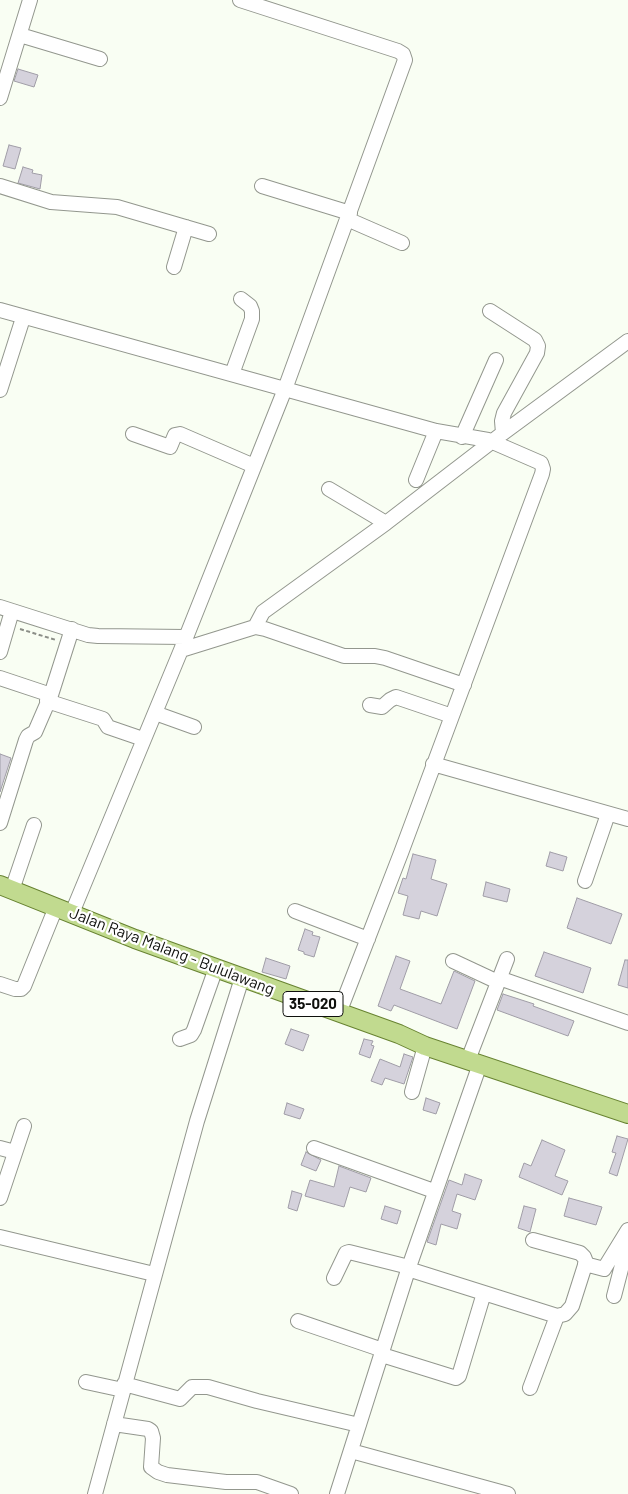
<!DOCTYPE html>
<style>
body{margin:0}
canvas{display:block;background:#f9fef3}
</style>
<canvas width="628" height="1494"></canvas>
<script>
const ctx = document.querySelector('canvas').getContext('2d');
ctx.lineJoin = 'round';
function fillPath(path, color) {
  ctx.fillStyle = color;
  ctx.fill(path, 'evenodd');
}
function poly(rows) {
  const path = new Path2D();
  for (const r of rows) {
    path.moveTo(r[0], r[1]);
    for (let i = 2; i < r.length; i += 2) path.lineTo(r[i], r[i + 1]);
  }
  return path;
}
function strokePath(path, color, width, dash) {
  ctx.strokeStyle = color;
  ctx.lineWidth = width;
  ctx.lineCap = dash ? 'butt' : 'round';
  ctx.setLineDash(dash || []);
  ctx.stroke(path);
}
function write(font, color, halo, rows, align = 'center') {
  ctx.font = font + ' Barlow,sans-serif';
  ctx.lineWidth = 4.5;
  ctx.setLineDash([]);
  ctx.textBaseline = 'middle';
  ctx.strokeStyle = halo;
  ctx.fillStyle = color;
  for (const [text, x, y, turn = 0] of rows) {
    ctx.save();
    ctx.translate(x, y);
    ctx.rotate((+turn || 0) * Math.PI / 180);
    ctx.textAlign = isNaN(turn) ? turn : align;
    if (halo) ctx.strokeText(text, 0, 0);
    ctx.fillText(text, 0, 0);
    ctx.restore();
  }
}
const building = poly([
 [18,69,38,75,34,87,14,81,18,69],
 [9,145,21,148,15,169,3,166,9,145],
 [23,167,33,170,32,173,42,175,40,189,18,183,23,167],
 [0,754,11,758,0,792,0,754],
 [550,852,567,857,563,871,546,866,550,852],
 [413,854,436,860,431,879,447,884,437,916,421,911,419,919,403,915,408,896,398,893,403,878,406,879,413,854],
 [486,882,510,889,507,902,483,896,486,882],
 [577,898,622,914,611,944,567,928,577,898],
 [305,929,313,932,312,935,320,937,314,957,304,954,304,952,298,950,305,929],
 [544,952,591,968,583,993,535,976,544,952],
 [396,956,410,961,400,989,441,1004,454,971,475,981,457,1029,394,1005,391,1011,378,1006,396,956],
 [266,958,290,966,286,979,262,972,266,958],
 [625,960,628,960,628,988,618,985,625,960],
 [503,994,534,1004,533,1006,574,1021,568,1036,497,1010,503,994],
 [291,1029,309,1035,303,1051,285,1044,291,1029],
 [364,1039,373,1041,371,1045,374,1046,370,1058,359,1054,364,1039],
 [404,1054,413,1057,404,1084,385,1078,382,1085,371,1081,380,1059,400,1067,404,1054],
 [426,1098,440,1103,436,1114,423,1110,426,1098],
 [287,1103,304,1109,300,1119,284,1114,287,1103],
 [617,1136,628,1139,617,1176,609,1173,616,1153,612,1152,617,1136],
 [542,1140,565,1150,555,1176,568,1181,562,1195,519,1177,524,1163,531,1166,542,1140],
 [306,1152,321,1160,316,1171,301,1165,306,1152],
 [339,1166,371,1178,366,1192,350,1187,344,1207,305,1196,310,1180,334,1187,339,1166],
 [465,1174,482,1180,475,1200,457,1194,452,1211,461,1214,457,1229,441,1224,436,1245,427,1242,449,1180,462,1185,465,1174],
 [292,1191,302,1194,297,1211,288,1208,292,1191],
 [569,1198,602,1207,596,1225,564,1216,569,1198],
 [385,1206,401,1211,397,1224,381,1219,385,1206],
 [524,1206,536,1209,530,1232,518,1228,524,1206]
]);
const path = poly([
 [20,629,56,640]
]);
const minor = poly([
 [20,35,100,59],
 [0,98,30,0],
 [0,186,51,202,117,207,209,234],
 [262,186,350,213],
 [347,219,402,243],
 [174,267,186,227],
 [0,310,436,431,488,440,541,463,543,469,542,474,401,853,339,1013],
 [232,374,252,319,252,311,250,306,241,299],
 [0,390,23,318],
 [503,433,628,341],
 [133,434,170,447,175,435,180,434,254,466],
 [462,437,496,360],
 [416,480,436,431],
 [329,489,386,523],
 [0,607,88,635,98,636,185,637],
 [255,627,263,612,386,523,503,433,502,421,504,413,537,353,538,346,535,340,490,311],
 [181,650,255,627,265,629,344,656,375,656,385,658,464,685],
 [0,652,12,611],
 [0,678,51,695],
 [47,701,103,719,108,727,143,739],
 [370,705,382,707,390,700,396,697,452,716],
 [155,713,194,727],
 [433,764,628,819],
 [0,823,26,740,28,736,35,732,51,695,72,629],
 [585,881,608,814],
 [12,890,34,825],
 [295,911,368,939],
 [72,913,181,650,285,389,405,60,403,54,398,51,240,0],
 [453,961,498,982],
 [499,978,628,1023],
 [0,984,15,989,21,989,24,986,56,907],
 [180,1039,191,1035,194,1030,216,968],
 [468,1060,507,959],
 [412,1092,425,1046],
 [0,1148,15,1152],
 [314,1148,434,1191],
 [0,1198,24,1126],
 [0,1237,154,1274],
 [585,1264,604,1269,628,1230],
 [408,1269,557,1316],
 [334,1278,346,1253,349,1252,409,1267],
 [614,1296,628,1242],
 [298,1321,383,1350],
 [382,1355,456,1378,459,1376,484,1293],
 [86,1382,123,1390],
 [124,1384,180,1399,192,1387,208,1387,257,1401,359,1425],
 [530,1388,557,1316,565,1314,572,1306,586,1262,584,1257,580,1253,533,1240],
 [114,1424,148,1429,151,1431,153,1438,151,1467,158,1472,167,1475,226,1482,257,1482,291,1494],
 [351,1451,508,1494],
 [95,1494,197,1121,242,978],
 [337,1494,409,1267,480,1064]
]);
const major = poly([
 [0,885,135,939,399,1034,425,1046,628,1114]
]);
const shields = [
 [313,1004,60]
];
const shieldNames = [
 ["35-020",313,1004]
];
const streetNames = [
 ["Jalan Raya Malang - Bululawang",172,951,21]
];
fillPath(building, '#d5d2dc');
strokePath(building, '#a09da7', 1);
strokePath(minor, '#93978e', 16);
strokePath(major, '#688331', 20);
strokePath(path, '#8b8e87', 2, [4, 2.5]);
strokePath(minor, '#fff', 14);
strokePath(major, '#c1da8f', 18);
for (const [x, y, w] of shields) {
  const box = new Path2D();
  box.roundRect(x - w / 2, y - 12.5, w, 25, 4);
  ctx.fillStyle = '#fff';
  ctx.fill(box);
  strokePath(box, '#0f100d', 1);
}
write('bold 15px', '#0f100d', null, shieldNames);
write('16px', '#0f100d', '#fff', streetNames);
</script>
